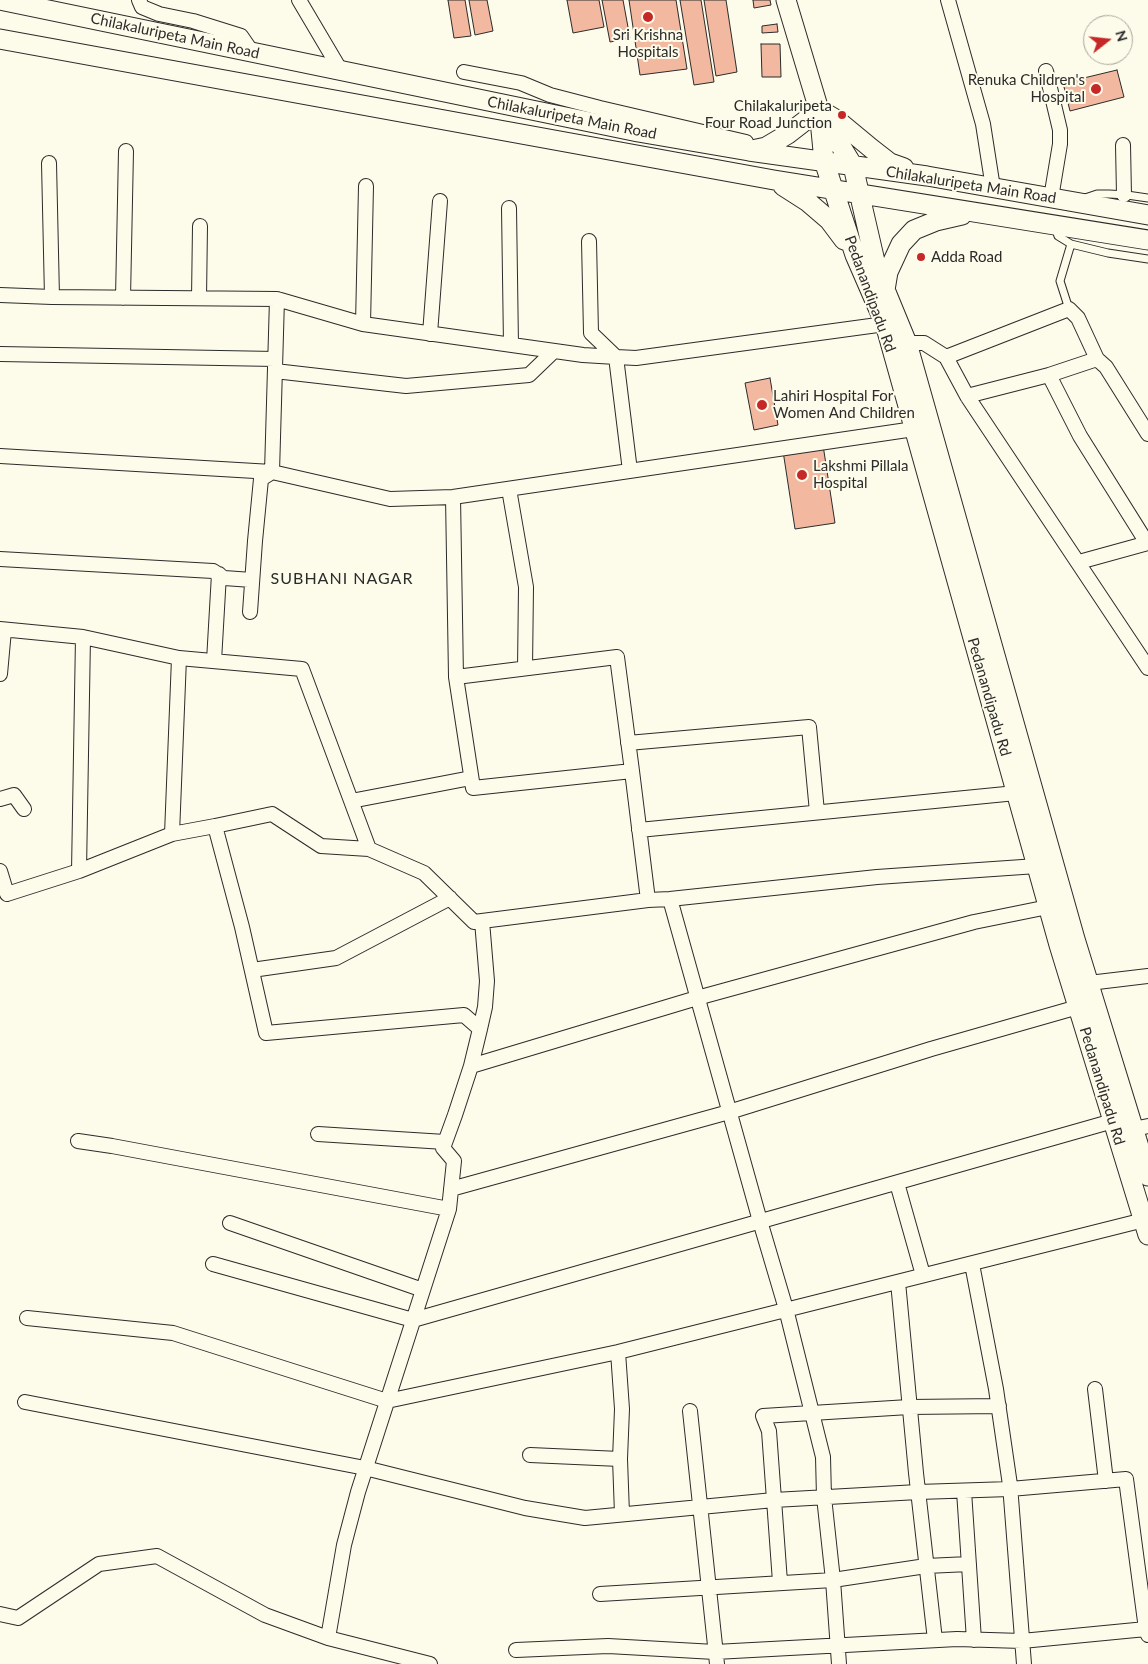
<!DOCTYPE html>
<style>
body{margin:0}
#map{position:relative;width:1148px;height:1664px;overflow:hidden;background:#fdfbea;font-family:Lato,sans-serif}
canvas{display:block}
.north{position:absolute;left:1083px;top:15px;width:50px;height:50px;box-sizing:border-box;background:#fdfbea;border:1px solid #a9a89e;border-radius:50%;rotate:74deg;font-size:14px;font-weight:700;line-height:20px;text-align:center;color:#2b2b2b}
.north::after{content:'';display:block;margin:auto;width:18px;height:22px;background:#c62828;clip-path:polygon(50% 0,100% 100%,50% 72%,0 100%)}
</style>
<div id="map">
<canvas width="1148" height="1664"></canvas>
<div class="north">N</div>
</div>
<script>
const ctx = document.querySelector('canvas').getContext('2d');
ctx.lineJoin = 'round';
function fillPath(path, color) {
  ctx.fillStyle = color;
  ctx.fill(path, 'evenodd');
}
function poly(rows) {
  const path = new Path2D();
  for (const r of rows) {
    path.moveTo(r[0], r[1]);
    for (let i = 2; i < r.length; i += 2) path.lineTo(r[i], r[i + 1]);
  }
  return path;
}
function strokePath(path, color, width, dash) {
  ctx.strokeStyle = color;
  ctx.lineWidth = width;
  ctx.lineCap = dash ? 'butt' : 'round';
  ctx.setLineDash(dash || []);
  ctx.stroke(path);
}
function write(font, color, halo, rows, align = 'center') {
  ctx.font = font + ' Lato,sans-serif';
  ctx.lineWidth = 4;
  ctx.setLineDash([]);
  ctx.textBaseline = 'middle';
  ctx.strokeStyle = halo;
  ctx.fillStyle = color;
  for (const [text, x, y, turn = 0] of rows) {
    ctx.save();
    ctx.translate(x, y);
    ctx.rotate((+turn || 0) * Math.PI / 180);
    ctx.textAlign = isNaN(turn) ? turn : align;
    if (halo) ctx.strokeText(text, 0, 0);
    ctx.fillText(text, 0, 0);
    ctx.restore();
  }
}
const building = poly([
 [448,0,465,0,471,36,454,38,448,0],
 [469,0,487,0,493,31,475,35,469,0],
 [567,0,599,0,604,27,573,33,567,0],
 [602,0,623,0,630,38,610,42,602,0],
 [629,0,676,0,687,69,640,75,629,0],
 [680,0,701,0,714,82,694,85,680,0],
 [704,0,726,0,737,72,716,76,704,0],
 [753,0,770,0,771,5,754,8,753,0],
 [777,24,778,32,762,33,762,26,777,24],
 [761,44,780,44,781,77,762,77,761,44],
 [1117,70,1124,97,1070,111,1063,83,1117,70],
 [770,378,778,425,754,430,745,383,770,378],
 [823,445,835,523,795,529,783,451,823,445]
]);
const service = poly([
 [1085,198,1097,194,1109,194,1127,195,1148,198],
 [1055,227,1058,236,1071,244,1108,253,1148,259],
 [1069,309,1060,281,1071,244]
]);
const minor = poly([
 [139,0,142,7,159,14,193,21,241,36,252,52],
 [299,0,341,71],
 [948,0,983,124,993,188],
 [1046,71,1060,130,1060,144,1051,198],
 [464,72,521,83,550,95,600,108,746,142],
 [1123,145,1124,195],
 [509,208,511,345],
 [589,241,591,333,616,357,630,471],
 [0,295,52,297,49,163],
 [52,297,277,299,272,472,390,499,453,497,914,429],
 [123,298,126,151],
 [199,298,200,226],
 [277,299,363,324,583,355,616,357,636,358,885,324],
 [363,324,366,186],
 [430,334,440,201],
 [907,343,924,343,946,357,967,396,1148,668],
 [0,354,275,359],
 [946,357,1069,309,1078,318,1097,359,1106,367,1148,434],
 [275,371,406,386,529,375,554,351],
 [1049,375,1080,436,1147,543],
 [967,396,1049,375,1097,359],
 [0,456,272,472],
 [509,489,526,587,525,668],
 [453,497,456,677],
 [0,559,213,571,224,578,252,580],
 [1079,562,1148,543],
 [250,612,255,541,261,479,272,472],
 [0,629,83,637,179,658,302,669,369,849,424,873,474,922,648,900,670,899,877,877,1037,866],
 [214,661,219,574],
 [0,674,4,630],
 [628,743,809,727,817,812],
 [632,771,473,788,456,677,617,657,632,771,648,900],
 [0,799,14,795,24,809],
 [351,801,471,778],
 [215,826,272,814,321,846,369,849],
 [639,830,1016,793],
 [172,834,179,658],
 [0,871,7,894,79,871,172,834,215,826,242,927,266,1033,464,1015,480,1029,471,1066,455,1115,443,1148,454,1161,449,1209,358,1492,344,1545,328,1638,265,1615,157,1556,99,1564,18,1618,0,1614],
 [79,871,83,637],
 [670,899,760,1221,786,1309,823,1457,824,1497,833,1580,839,1664],
 [252,970,336,958,450,898],
 [1089,983,1148,976],
 [480,1029,485,1007,487,981,482,921],
 [471,1066,697,998,974,922,1048,907],
 [1133,1129,1148,1126],
 [318,1134,445,1142],
 [78,1141,112,1146,449,1209],
 [897,1183,923,1275],
 [451,1189,729,1112,931,1049,1078,1007],
 [230,1223,423,1290],
 [213,1264,413,1320,1113,1121],
 [972,1264,996,1389,1010,1485,1024,1664],
 [898,1282,916,1473,935,1640],
 [27,1318,173,1333,387,1401,618,1352,1144,1220],
 [618,1352,622,1409,620,1459,622,1514],
 [1095,1389,1106,1481],
 [25,1402,365,1468,525,1508,585,1518,774,1500,918,1492,1010,1489,1126,1479,1146,1629,1148,1635],
 [690,1411,717,1664],
 [530,1455,620,1459],
 [964,1491,974,1640],
 [780,1582,769,1431,763,1416,909,1407,999,1406],
 [600,1594,833,1580,926,1566,969,1564],
 [328,1638,430,1664],
 [516,1650,608,1646,715,1652,957,1639,1022,1641,1146,1629]
]);
const secondary = poly([
 [0,0,638,132,749,151,927,176,1148,215],
 [786,0,819,110,824,161,855,255,885,324,1059,945,1148,1235],
 [0,39,774,180,1148,240],
 [825,113,837,120,872,149,890,163,904,168],
 [822,115,853,166,877,270,907,343,1075,939,1148,1176],
 [752,150,766,147,788,134,819,110],
 [783,186,808,202,829,220,844,240],
 [885,290,888,272,901,244,914,230,936,221,962,215]
]);
const markers = [
 [648,17,6,"#c62828"],
 [1096,89,6,"#c62828"],
 [842,115,5,"#c62828"],
 [921,257,5,"#c62828"],
 [762,405,6,"#c62828"],
 [802,475,6,"#c62828"]
];
const poiNames = [
 ["Sri Krishna",648,35,"center"],
 ["Hospitals",648,52,"center"],
 ["Renuka Children's",1085,80,"right"],
 ["Hospital",1085,97,"right"],
 ["Chilakaluripeta",832,106,"right"],
 ["Four Road Junction",832,123,"right"],
 ["Adda Road",931,257],
 ["Lahiri Hospital For",773,396],
 ["Women And Children",773,413],
 ["Lakshmi Pillala",813,466],
 ["Hospital",813,483]
];
const streetNames = [
 ["Chilakaluripeta Main Road",175,36,12],
 ["Chilakaluripeta Main Road",572,118,11],
 ["Chilakaluripeta Main Road",971,185,9],
 ["Pedanandipadu Rd",870,294,70],
 ["Pedanandipadu Rd",989,697,74],
 ["Pedanandipadu Rd",1102,1086,73]
];
const neighbourhoodNames = [
 ["SUBHANI NAGAR",342,579]
];
fillPath(building, '#f2b8a0');
strokePath(building, '#2b2b2b', 1);
strokePath(service, '#2b2b2b', 9);
strokePath(minor, '#2b2b2b', 16);
strokePath(secondary, '#2b2b2b', 21);
strokePath(service, '#fdfbea', 7);
strokePath(minor, '#fdfbea', 14);
strokePath(secondary, '#fdfbea', 19);
for (const [x, y, r, color] of markers) {
  const dot = new Path2D();
  dot.arc(x, y, r, 0, 2 * Math.PI);
  ctx.fillStyle = color;
  ctx.fill(dot);
  strokePath(dot, '#fdfbea', 2);
}
write('15px', '#2b2b2b', '#fdfbea', poiNames, 'left');
write('15px', '#2b2b2b', '#fdfbea', streetNames);
ctx.letterSpacing = '1px';
write('16px', '#2b2b2b', '#fdfbea', neighbourhoodNames);
ctx.letterSpacing = '0px';
</script>
